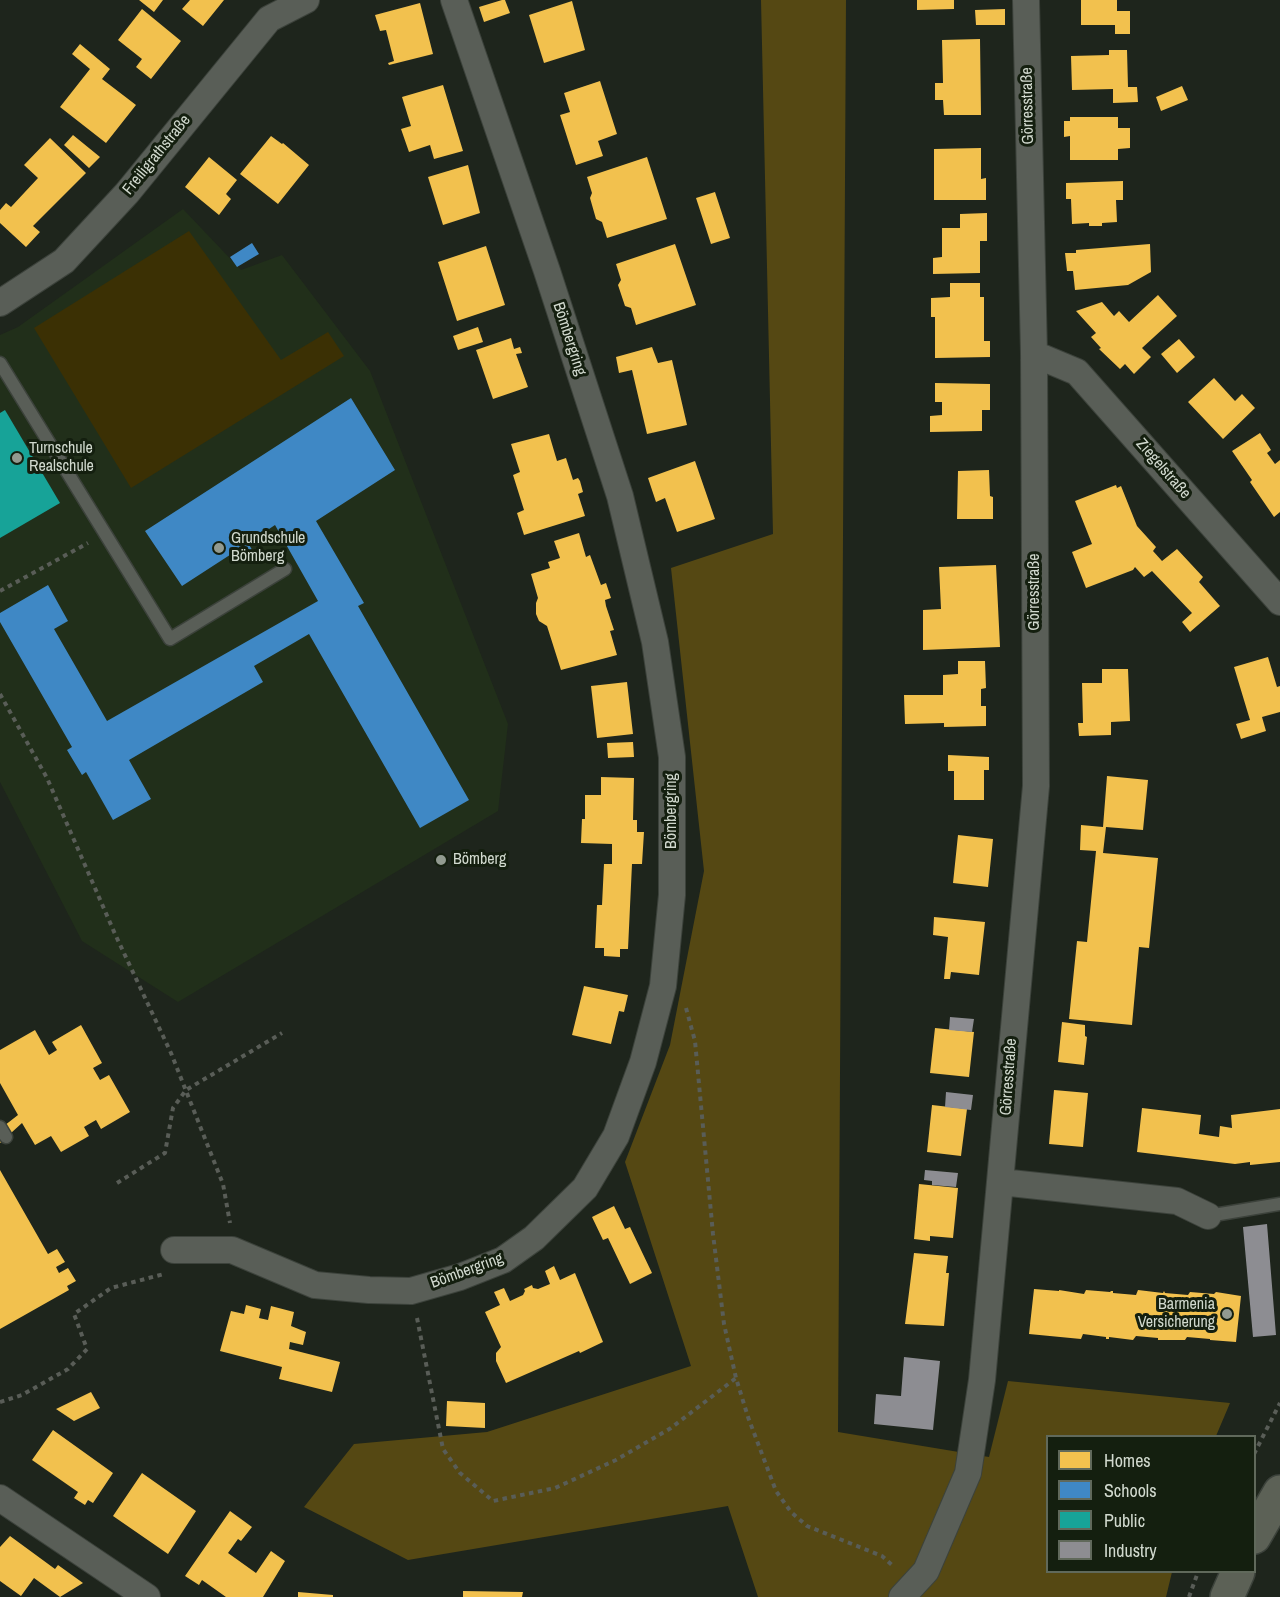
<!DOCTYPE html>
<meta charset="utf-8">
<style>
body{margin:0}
#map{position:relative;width:1280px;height:1597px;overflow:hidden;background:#1e251c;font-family:"Archivo Narrow",sans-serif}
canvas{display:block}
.legend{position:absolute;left:1046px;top:1435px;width:210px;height:138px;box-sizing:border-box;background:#141f0f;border:2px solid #60695b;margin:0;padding:8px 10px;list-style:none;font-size:18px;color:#d1d9ce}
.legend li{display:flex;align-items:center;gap:12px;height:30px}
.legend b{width:30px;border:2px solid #60695b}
</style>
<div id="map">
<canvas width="1280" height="1597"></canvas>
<ul class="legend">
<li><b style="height:16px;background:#f2c14e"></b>Homes</li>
<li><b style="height:16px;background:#3f88c5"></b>Schools</li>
<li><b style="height:16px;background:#17a398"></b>Public</li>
<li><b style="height:16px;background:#8d8d92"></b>Industry</li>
</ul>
</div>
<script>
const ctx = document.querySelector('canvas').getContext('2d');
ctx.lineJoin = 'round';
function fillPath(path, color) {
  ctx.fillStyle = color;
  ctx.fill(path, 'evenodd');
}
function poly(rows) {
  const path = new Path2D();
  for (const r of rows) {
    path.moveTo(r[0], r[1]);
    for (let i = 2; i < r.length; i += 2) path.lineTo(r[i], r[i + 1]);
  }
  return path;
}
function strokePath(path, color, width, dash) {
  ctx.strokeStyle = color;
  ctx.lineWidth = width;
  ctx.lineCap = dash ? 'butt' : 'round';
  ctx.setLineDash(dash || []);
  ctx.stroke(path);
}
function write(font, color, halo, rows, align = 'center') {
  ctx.font = font + ' "Archivo Narrow",sans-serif';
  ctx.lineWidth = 6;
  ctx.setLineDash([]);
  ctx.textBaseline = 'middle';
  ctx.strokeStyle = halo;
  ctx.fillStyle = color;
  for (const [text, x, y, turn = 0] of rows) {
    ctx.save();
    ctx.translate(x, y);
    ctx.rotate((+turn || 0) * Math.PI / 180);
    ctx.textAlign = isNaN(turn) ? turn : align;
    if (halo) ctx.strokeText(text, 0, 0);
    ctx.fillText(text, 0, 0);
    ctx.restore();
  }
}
const built = poly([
 [183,209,241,270,282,255,370,371,508,724,498,811,178,1002,82,941,0,782,0,335,18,327]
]);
const green = poly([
 [189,231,281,360,328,332,344,356,131,488,34,328]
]);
const forest = poly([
 [761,0,846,0,838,1432,989,1457,1008,1381,1230,1403,1216,1436,1048,1436,1048,1572,1172,1572,1166,1597,758,1597,728,1506,408,1560,304,1507,354,1444,487,1432,691,1366,625,1162,670,1045,704,871,671,568,773,534]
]);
const homes = poly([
 [139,0,163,0,154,12],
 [190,0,224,0,203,26,182,9],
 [502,0,505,0,510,13,484,22,479,7],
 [917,0,954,0,954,9,917,10],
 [1081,0,1117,0,1117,11,1130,11,1130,34,1115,34,1115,25,1081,25],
 [572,1,585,50,544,63,529,15],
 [420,3,433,54,389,65,388,63,394,61,386,30,380,31,375,15],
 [142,9,181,41,151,79,136,67,142,59,118,40],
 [1005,9,1005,25,976,25,975,10],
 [980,39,981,115,944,115,943,100,935,100,935,83,943,83,942,40],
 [80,44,110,69,102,79,136,105,106,143,60,107,90,69,72,54],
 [1109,50,1127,50,1128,87,1137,87,1138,102,1113,103,1113,89,1072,90,1071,56,1109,55],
 [600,81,617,134,598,141,603,156,576,165,560,115,570,112,564,93],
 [443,85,463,151,434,159,430,145,409,152,401,129,411,126,402,97],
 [1182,86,1188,100,1161,111,1156,97],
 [1070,117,1118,117,1118,128,1130,128,1130,148,1118,149,1118,160,1070,160,1070,136,1064,137,1064,121,1070,121],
 [73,135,100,157,89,168,64,145],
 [271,136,282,144,283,143,309,165,278,204,240,174],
 [50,138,86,173,33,226,40,232,26,247,0,223,0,210,6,203,11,207,38,178,24,165],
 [981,148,981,179,986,178,986,200,934,200,934,149],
 [209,157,237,180,226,194,231,199,219,215,185,187],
 [647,157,667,219,607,238,602,222,596,219,590,198,592,193,587,177],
 [468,165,480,213,443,225,428,177],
 [1123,181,1123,200,1116,200,1117,222,1102,223,1102,226,1089,226,1089,223,1072,224,1071,199,1066,199,1066,183],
 [715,192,730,238,711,244,696,198],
 [987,213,987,241,980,241,980,273,933,274,933,258,942,257,942,228,960,228,960,214],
 [675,244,696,305,636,325,631,308,625,306,618,285,621,280,616,264],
 [1150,244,1151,272,1128,285,1075,290,1073,271,1067,271,1065,253,1076,253,1076,250],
 [486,246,505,305,457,321,438,262],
 [950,283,980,283,980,297,984,297,984,341,990,341,990,357,935,358,935,317,931,317,931,298,950,297],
 [1158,295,1177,316,1142,348,1151,357,1134,374,1125,364,1120,369,1099,349,1101,348,1091,337,1096,333,1076,311,1102,302,1114,316,1119,311,1129,322],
 [478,327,483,342,458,350,453,336],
 [511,338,514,349,520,347,522,353,516,354,528,387,493,399,476,350],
 [1179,339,1195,357,1177,373,1161,354],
 [652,347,658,363,672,360,687,425,647,434,632,370,619,373,616,357],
 [1214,378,1235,401,1242,394,1255,408,1223,439,1188,402],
 [935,383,990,384,990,410,982,410,982,431,930,432,930,416,942,415,942,402,935,402],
 [1260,433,1271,450,1267,453,1275,464,1280,460,1280,512,1274,517,1250,482,1252,480,1232,451],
 [549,434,557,461,566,458,573,480,578,478,580,481,583,492,578,494,585,516,524,535,517,513,524,510,513,475,520,472,511,444],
 [695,461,715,519,677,532,665,498,656,502,648,478],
 [989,470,990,496,993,497,993,519,957,519,958,471],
 [1116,485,1117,488,1121,486,1137,526,1156,547,1153,551,1162,561,1177,549,1203,577,1199,582,1220,606,1190,632,1182,622,1192,613,1152,571,1144,577,1135,567,1133,570,1086,588,1072,552,1092,544,1075,501],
 [579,533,586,557,590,555,601,585,606,583,611,598,605,600,606,606,614,630,610,631,617,655,561,670,547,626,539,621,536,614,536,603,538,598,531,574,550,568,548,562,560,558,554,541],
 [996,565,1000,647,923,650,923,610,941,609,939,567],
 [1268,657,1277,687,1280,686,1280,712,1262,717,1266,731,1241,739,1236,724,1250,720,1234,667],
 [958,661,985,661,986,688,981,689,981,706,986,706,986,726,944,727,944,723,905,724,904,695,943,695,943,675,958,674],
 [1102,669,1128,669,1130,721,1111,722,1111,735,1079,736,1078,723,1083,723,1082,683,1102,683],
 [627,682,633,734,597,738,591,686],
 [633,742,634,757,608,758,607,743],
 [948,755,989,757,989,770,984,770,984,800,954,800,954,771,948,771],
 [1107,776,1148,780,1143,830,1106,827,1103,853,1158,858,1149,948,1139,947,1132,1025,1069,1019,1077,941,1087,942,1096,851,1080,850,1081,825,1103,827],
 [601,777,634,778,633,820,637,820,637,832,644,832,642,864,632,864,628,949,620,949,620,957,604,956,604,948,595,948,597,905,602,905,604,864,612,864,612,844,581,843,582,819,585,819,585,795,601,795],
 [958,835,993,839,988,887,953,883],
 [934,917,985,922,979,975,951,972,950,979,944,979,948,937,933,935],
 [584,986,628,995,624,1012,619,1011,611,1044,572,1035],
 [1062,1022,1085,1025,1085,1036,1087,1037,1084,1065,1058,1062],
 [81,1025,102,1063,93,1068,100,1080,109,1075,130,1112,101,1129,96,1120,84,1127,89,1136,61,1152,51,1136,35,1145,22,1123,0,1143,0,1129,18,1115,0,1083,0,1050,35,1030,49,1055,57,1050,52,1042],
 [935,1028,974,1032,969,1077,930,1073],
 [1054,1090,1088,1093,1083,1147,1049,1144],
 [932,1105,967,1109,961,1156,927,1152],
 [1142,1108,1201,1115,1199,1134,1219,1137,1220,1126,1232,1128,1231,1115,1280,1109,1280,1162,1250,1165,1250,1162,1235,1164,1137,1152],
 [0,1170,48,1254,57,1249,65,1262,56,1267,59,1273,68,1268,76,1281,67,1286,69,1290,0,1329],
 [919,1184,958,1188,953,1238,930,1236,930,1241,914,1239],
 [614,1206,625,1229,630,1227,652,1273,630,1284,608,1238,603,1240,592,1217],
 [914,1253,948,1256,946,1273,949,1273,944,1326,905,1324],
 [554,1266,560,1280,575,1273,603,1342,580,1353,579,1351,506,1383,496,1361,496,1353,501,1347,485,1312,500,1305,494,1292,504,1288,510,1301,523,1295,525,1291,524,1289,532,1285,533,1288,538,1289,550,1284,545,1271],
 [1034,1289,1059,1291,1059,1290,1084,1294,1086,1290,1110,1292,1111,1291,1113,1291,1113,1293,1136,1295,1138,1290,1163,1293,1164,1291,1165,1293,1188,1295,1190,1292,1214,1294,1216,1292,1241,1296,1236,1342,1210,1340,1210,1339,1187,1337,1185,1340,1158,1340,1158,1338,1136,1336,1133,1340,1109,1337,1109,1339,1106,1339,1106,1337,1083,1334,1081,1339,1029,1334],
 [246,1305,261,1309,259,1318,268,1320,271,1306,294,1312,291,1326,306,1332,303,1345,290,1342,289,1349,340,1362,332,1392,279,1379,282,1367,220,1351,231,1311,244,1314],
 [91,1392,100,1408,74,1421,56,1409],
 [447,1401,485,1403,485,1428,446,1426],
 [53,1430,113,1473,93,1503,88,1500,85,1505,74,1498,78,1492,32,1460],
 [142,1473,196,1511,168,1554,113,1516],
 [230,1511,252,1527,241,1541,238,1539,228,1553,256,1573,271,1551,285,1561,263,1597,226,1597,202,1580,199,1585,185,1576],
 [10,1536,55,1569,58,1565,83,1583,60,1597,34,1578,21,1596,0,1581,0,1547],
 [463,1591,523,1592,522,1597,463,1597],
 [298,1592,333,1595,333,1597,298,1597]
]);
const schools = poly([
 [252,243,259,254,237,267,230,257],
 [351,398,395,470,316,521,364,603,358,606,469,800,420,828,309,634,254,666,263,682,129,760,151,799,113,820,86,772,82,775,67,750,72,747,0,622,0,613,48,585,68,621,54,629,107,721,318,601,275,525,248,543,254,553,242,560,236,551,182,586,145,531]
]);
const public = poly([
 [5,410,60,503,0,538,0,413]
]);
const industry = poly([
 [950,1017,974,1019,972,1032,949,1030],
 [946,1092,973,1095,971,1110,945,1107],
 [925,1170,958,1173,956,1187,932,1185,932,1181,924,1180],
 [1267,1224,1276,1335,1253,1337,1243,1227],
 [904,1357,940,1361,933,1430,874,1424,876,1394,901,1396]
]);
const path = poly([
 [0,591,88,543],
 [0,694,47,778,115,934,171,1053,223,1184,230,1223],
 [686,1008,695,1041,713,1234,724,1324,736,1378,748,1417,776,1491,791,1512,807,1526,882,1556,893,1566],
 [117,1183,165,1153,173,1108,186,1090,282,1033],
 [417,1318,443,1449,460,1473,493,1501,555,1488,616,1460,671,1428,736,1378],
 [0,1402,22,1395,68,1369,87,1349,74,1314,111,1288,164,1274],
 [1254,1454,1280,1403],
 [1189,1597,1198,1572]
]);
const lane = poly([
 [0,363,170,639,285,569],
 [0,1127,6,1137],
 [1208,1216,1280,1204]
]);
const street = poly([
 [0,303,64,261,127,193,269,19,306,0],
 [1034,354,1077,372,1280,602],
 [1001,1182,1177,1201,1208,1216],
 [174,1250,232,1250,315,1285,369,1290,411,1291,460,1277,503,1260,534,1238,585,1188,616,1136,643,1062,663,986,672,895,672,757,655,642,620,496,547,271,454,0],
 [0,1498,147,1597],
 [902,1597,926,1571,968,1473,982,1380,1036,786,1034,354,1026,0]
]);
const secondary = poly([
 [1254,1537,1280,1492],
 [1227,1597,1238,1572]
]);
const markers = [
 [17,458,6,"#929a90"],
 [219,548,6,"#929a90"],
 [441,860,6,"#929a90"],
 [1227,1314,6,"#929a90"]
];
const streetNames = [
 ["Görresstraße",1028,106,-91],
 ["Freiligrathstraße",157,155,-51],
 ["Bömbergring",569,339,72],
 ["Ziegelstraße",1163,469,49],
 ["Görresstraße",1035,592,-90],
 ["Bömbergring",672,811,-90],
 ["Görresstraße",1009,1077,-86],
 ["Bömbergring",467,1271,-20]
];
const poiNames = [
 ["Turnschule",29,449],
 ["Realschule",29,467],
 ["Grundschule",231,539],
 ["Bömberg",231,557],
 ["Bömberg",453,860],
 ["Barmenia",1215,1305,"right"],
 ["Versicherung",1215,1323,"right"]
];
fillPath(built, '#212f1a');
fillPath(green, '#3b3004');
fillPath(forest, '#554813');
fillPath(homes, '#f2c14e');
fillPath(schools, '#3f88c5');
fillPath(public, '#17a398');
fillPath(industry, '#8d8d92');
strokePath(lane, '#3c423b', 15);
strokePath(street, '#3c423b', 28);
strokePath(secondary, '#3c423b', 36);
strokePath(path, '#595d57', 4, [4.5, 4.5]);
strokePath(lane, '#595e57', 12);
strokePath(street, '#595e57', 26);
strokePath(secondary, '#5c6156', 33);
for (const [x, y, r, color] of markers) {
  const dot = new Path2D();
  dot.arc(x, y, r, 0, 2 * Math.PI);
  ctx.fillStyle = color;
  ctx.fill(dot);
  strokePath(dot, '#141f0f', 2);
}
write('16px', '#d1d9ce', '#141f0f', streetNames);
write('16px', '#d1d9ce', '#141f0f', poiNames, 'left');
</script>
